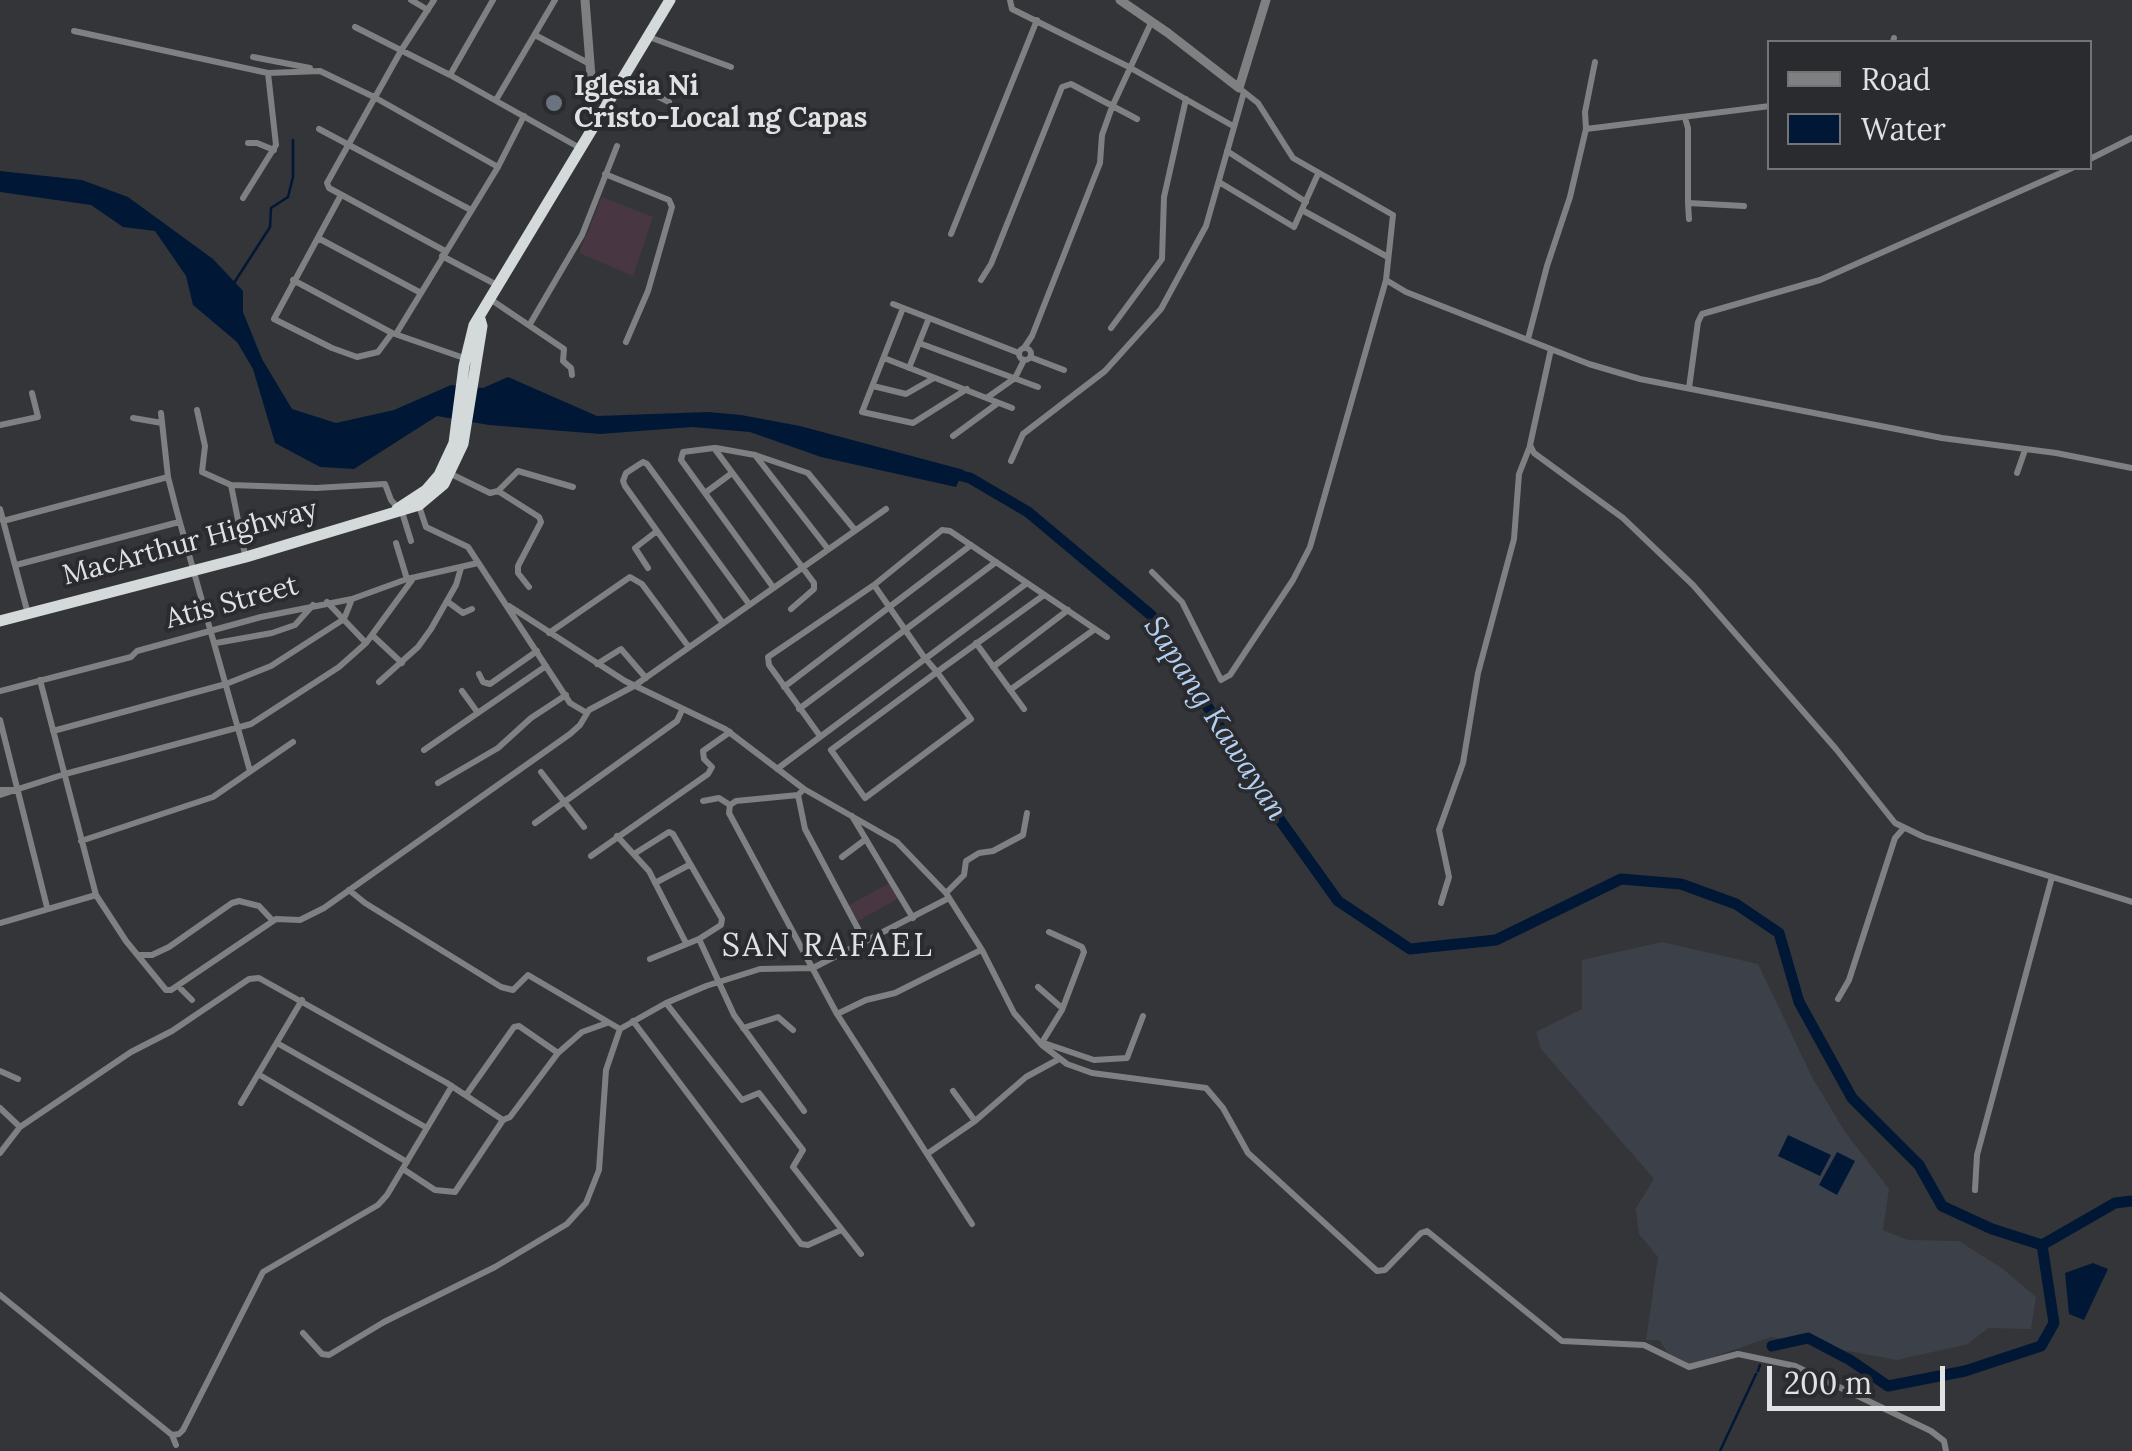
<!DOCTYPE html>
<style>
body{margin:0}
#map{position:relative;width:2132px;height:1451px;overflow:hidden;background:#343539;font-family:Lora,serif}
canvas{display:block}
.legend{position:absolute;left:1767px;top:40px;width:325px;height:130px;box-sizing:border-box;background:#2a2b2e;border:2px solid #737476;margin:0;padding:12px 18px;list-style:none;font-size:30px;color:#e0e1e3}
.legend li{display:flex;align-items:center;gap:20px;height:50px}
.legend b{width:50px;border:2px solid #737476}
.scale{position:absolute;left:1767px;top:1366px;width:178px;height:45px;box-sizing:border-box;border:5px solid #e0e1e3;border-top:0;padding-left:12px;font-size:30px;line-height:35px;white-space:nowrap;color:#e0e1e3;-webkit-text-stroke:8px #2a2b2e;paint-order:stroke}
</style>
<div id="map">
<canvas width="2132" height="1451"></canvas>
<ul class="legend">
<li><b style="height:12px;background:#7e8081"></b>Road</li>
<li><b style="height:28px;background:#001836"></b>Water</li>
</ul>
<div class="scale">200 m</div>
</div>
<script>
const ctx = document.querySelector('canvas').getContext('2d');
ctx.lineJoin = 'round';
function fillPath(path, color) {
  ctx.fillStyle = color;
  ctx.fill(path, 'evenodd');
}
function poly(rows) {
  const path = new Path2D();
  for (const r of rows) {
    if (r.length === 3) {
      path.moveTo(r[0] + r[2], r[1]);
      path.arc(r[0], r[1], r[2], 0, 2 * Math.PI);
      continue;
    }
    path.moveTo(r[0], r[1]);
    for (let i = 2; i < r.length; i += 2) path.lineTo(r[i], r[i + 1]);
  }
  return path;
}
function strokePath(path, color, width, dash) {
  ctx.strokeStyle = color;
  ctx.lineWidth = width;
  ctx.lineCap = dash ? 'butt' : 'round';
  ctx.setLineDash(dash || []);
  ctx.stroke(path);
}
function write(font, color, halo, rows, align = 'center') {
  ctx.font = font + ' Lora,serif';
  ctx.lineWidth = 8;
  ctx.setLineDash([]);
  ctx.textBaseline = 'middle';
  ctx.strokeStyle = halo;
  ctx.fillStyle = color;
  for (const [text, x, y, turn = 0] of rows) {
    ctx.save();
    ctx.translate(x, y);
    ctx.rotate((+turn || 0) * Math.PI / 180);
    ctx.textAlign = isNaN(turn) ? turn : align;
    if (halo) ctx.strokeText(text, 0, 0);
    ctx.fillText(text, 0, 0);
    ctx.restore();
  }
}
const built = poly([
 [1662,942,1758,964,1812,1077,1845,1132,1889,1189,1883,1230,1908,1240,1959,1241,2003,1269,2036,1297,2031,1329,1988,1328,1968,1344,1897,1360,1771,1337,1690,1365,1667,1352,1659,1340,1646,1340,1658,1257,1639,1234,1636,1208,1654,1179,1541,1049,1536,1032,1582,1009,1582,960]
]);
const education = poly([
 [602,197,653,217,633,276,579,253],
 [891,882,899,898,858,921,848,906]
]);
const water = poly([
 [0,171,82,180,128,197,213,259,243,291,243,312,262,359,292,409,336,423,394,410,451,385,483,388,508,377,597,416,708,412,741,415,800,426,964,470,956,487,821,457,750,432,692,427,600,434,489,425,437,416,354,469,320,467,275,443,253,369,237,342,193,305,186,276,155,231,123,227,91,205,0,192],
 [1788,1135,1831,1155,1820,1176,1778,1156],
 [1837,1152,1855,1161,1837,1195,1819,1185],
 [2093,1263,2108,1269,2084,1320,2069,1314,2065,1273]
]);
const stream = poly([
 [234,283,270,227,271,208,288,197,293,177,293,140],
 [1758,1371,1760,1365],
 [1720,1451,1756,1374]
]);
const river = poly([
 [949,473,970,478,1028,512,1151,615,1262,795,1338,901,1410,949,1496,940,1621,879,1681,884,1736,904,1779,933,1799,1002,1852,1098,1919,1165,1942,1206,1992,1229,2042,1245,2115,1203,2132,1201],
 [1772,1346,1808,1338,1850,1360,1888,1386,1965,1371,2041,1346,2054,1323,2042,1245]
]);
const minor = poly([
 [411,0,428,10],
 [434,0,402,49,327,183,329,188,445,251],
 [1010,0,1012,9,1129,67,1233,126],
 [355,27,450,75,580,148],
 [74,31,268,73,320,71,374,97,498,167],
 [535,35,590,64],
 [649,37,731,67],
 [1893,42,1894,38],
 [253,57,310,68],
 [450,75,493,0],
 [623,79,669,102],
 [1239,88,1258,103,1293,158,1393,215,1386,280,1406,292,1589,364,1640,379,1942,438,2056,453,2132,468],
 [496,100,555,0],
 [1685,118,1688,128,1688,203,1744,206],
 [319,129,469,209],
 [1586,129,1585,112,1595,62],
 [248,143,257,143,274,150],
 [1227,151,1306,202],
 [2090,159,2132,138],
 [605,174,669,200,672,207,648,291,626,342],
 [1219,182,1294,227,1318,174],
 [341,195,274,319,332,348,357,357,378,352,392,333],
 [243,198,276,145,268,73],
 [1688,203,1689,219],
 [1302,210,1386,256],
 [951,234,1037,20],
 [318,238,421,293],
 [442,256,497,285],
 [293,280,392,333,464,358],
 [981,280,991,264,1062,87,1071,84,1137,119],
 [490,299,564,349,563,361,571,368,572,375],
 [893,304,1019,353],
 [903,308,862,412,913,423,967,389],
 [530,324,582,235,617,146],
 [1111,328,1162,259,1164,197,1186,99],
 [396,334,498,167,524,116],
 [1528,339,1547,266,1570,197,1586,129,1770,106],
 [919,343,1038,387],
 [1025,354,6],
 [1024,348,1032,336,1100,163,1102,135,1112,107,1151,23],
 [1551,349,1530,445,1534,453,1623,518,1693,585,1836,749,1895,823,1924,837,2132,902],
 [1030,357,1064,370],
 [884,358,1012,408],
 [909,368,929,318],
 [873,386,906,394,934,378],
 [1689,388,1698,322,1702,314,1820,280,2072,168],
 [988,397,1015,378,1024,360],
 [197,410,205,446,202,472,231,485],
 [161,413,168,477,177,512,250,771],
 [133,418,162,423],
 [0,425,38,417,32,393],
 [953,436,998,403],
 [716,448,755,455,808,473,855,530],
 [755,455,828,549],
 [1011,461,1023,434,1105,371,1161,309,1206,226,1244,92],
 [2017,473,2025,450],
 [451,474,490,493,498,491,518,471,573,487],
 [498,491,539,517,541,522,518,566,518,573,529,587],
 [705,493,732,473],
 [419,506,426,527,468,547,570,703,587,713],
 [0,509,28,614],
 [402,512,411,541],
 [3,521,168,477],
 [396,543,407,579],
 [245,555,231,485,316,488,385,484,391,500,398,508],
 [16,565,179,522],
 [648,568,635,548,657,531],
 [1152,572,1182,602,1221,680,1230,675,1293,580,1310,547,1386,280],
 [874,585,924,657,937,672,971,719,865,798,831,750,937,672,1044,595],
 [773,587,681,460,683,452,714,448,814,583,814,589,791,609],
 [327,602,366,643],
 [448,602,463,613,472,609],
 [509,606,625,681,725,729,804,789,897,842,946,893,982,950,1014,1013,1042,1045,1067,1064,1092,1073,1206,1088,1223,1108,1248,1153,1377,1271,1385,1270,1421,1233,1427,1231,1562,1341,1644,1345,1689,1367,1738,1354,1795,1366,1931,1431,1944,1441,1946,1451],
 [722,622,625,486,623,481,626,473,643,462,647,464,749,604],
 [549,633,630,577,642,584,688,646],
 [372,635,402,663],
 [216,643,272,633,295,625,313,605],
 [976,643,1024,709],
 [597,664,621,649,646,678],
 [993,667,1068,610],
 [479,674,483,682,490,684,537,651],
 [40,680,96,895,126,941,166,990,171,990,276,919,300,920,324,908,570,734,580,725,589,710,634,686,886,509],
 [379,682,418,647,431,629,456,585,461,568],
 [784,687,971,545],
 [1010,690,1095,629],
 [0,691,131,657,137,651,261,617,352,599,407,579,478,563],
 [462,691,478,713],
 [799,709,996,562],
 [0,720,47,907],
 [53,731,226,684,271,666,344,619,352,599],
 [820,736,769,665,768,657,874,585,942,530,950,531,1107,637],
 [424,750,546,666],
 [777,769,1027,583],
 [541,772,584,827],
 [438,783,498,748,531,718,566,695],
 [804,789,798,795,736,801,730,805,729,813,837,1014,866,1000,895,993,981,950],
 [0,790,15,790],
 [0,795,65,774,251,724,339,667,366,643,412,580],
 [798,795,805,829,865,942],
 [703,801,719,798,730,805],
 [852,816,913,918],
 [535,823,677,721,682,710],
 [617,836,649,871,686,943],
 [81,841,213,797,293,742],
 [634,854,669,832,673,834,722,919,721,925,699,939],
 [591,856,708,774,712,767,704,759,703,751,730,732],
 [842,857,866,839],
 [655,883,689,865],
 [349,890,365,903,501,987,513,990,528,975,620,1029],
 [946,893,964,875,966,861,979,853,993,851,1023,835,1027,813],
 [1441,903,1449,877,1439,830,1463,763,1478,673,1514,539,1519,474,1530,446],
 [0,923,96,895],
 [140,955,152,955,169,947,232,903,239,901,259,906,273,921],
 [650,959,699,939,734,1015,804,1111],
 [178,986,192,1000],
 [1038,987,1062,1008],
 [1838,999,1849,980,1895,838,1903,829],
 [666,1003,742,1100,759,1093,803,1150,793,1167,861,1254],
 [837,1014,972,1224],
 [633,1021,801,1244,808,1245,841,1230],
 [743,1028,778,1017,793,1030],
 [277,1043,427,1128],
 [1044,1043,1094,1060,1127,1058,1143,1016],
 [1041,1044,1062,1010,1084,952,1082,947,1049,932],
 [0,1071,18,1079],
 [258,1074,407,1162],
 [953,1091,975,1121],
 [466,1095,514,1027,519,1026,558,1053],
 [241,1103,302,1000],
 [0,1108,20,1127,0,1153],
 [20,1127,131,1052,172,1031,249,979,259,978,447,1083,503,1120,510,1117,558,1053,582,1032,607,1023],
 [927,1154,975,1121,1026,1077,1059,1059],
 [403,1169,435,1190,455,1192,503,1120],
 [1975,1190,1977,1155,2052,877],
 [0,1295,172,1435,176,1445],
 [303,1333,322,1354,329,1355,384,1322,495,1267,567,1224,586,1203,599,1170,606,1070,620,1029,666,1003,706,986,760,969,813,968,949,898],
 [172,1435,179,1434,183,1430,263,1272,378,1205,387,1195,452,1086]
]);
const tertiary = poly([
 [585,0,592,89,608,102],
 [1120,0,1168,33,1239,88,1266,0]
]);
const trunk = poly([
 [397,509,426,490,439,475,454,443,464,366,474,325,670,0],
 [0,621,246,557,419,505,444,484,463,444,482,326,480,319]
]);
const markers = [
 [554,103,10,"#6b7280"]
];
const poiNames = [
 ["Iglesia Ni",574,87],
 ["Cristo-Local ng Capas",574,119]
];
const streetNames = [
 ["MacArthur Highway",190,543,-15],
 ["Atis Street",232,603,-15]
];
const waterNames = [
 ["Sapang Kawayan",1215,719,57]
];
const quarterNames = [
 ["SAN RAFAEL",828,947]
];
fillPath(built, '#3c4049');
fillPath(education, '#483742');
fillPath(water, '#001836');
strokePath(stream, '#001836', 2.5);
strokePath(river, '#001836', 11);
strokePath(minor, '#7e8081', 6);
strokePath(tertiary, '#7e8081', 9);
strokePath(trunk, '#d4d9da', 11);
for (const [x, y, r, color] of markers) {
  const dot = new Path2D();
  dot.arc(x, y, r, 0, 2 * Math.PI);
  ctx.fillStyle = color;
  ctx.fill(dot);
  strokePath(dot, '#2a2b2e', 4);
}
write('bold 28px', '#e0e1e3', '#2a2b2e', poiNames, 'left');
write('28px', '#e0e1e3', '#2a2b2e', streetNames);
write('italic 30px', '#b3d0f3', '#2a2b2e', waterNames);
ctx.letterSpacing = '2.5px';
write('32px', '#e0e1e3', '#2a2b2e', quarterNames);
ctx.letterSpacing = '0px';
</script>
